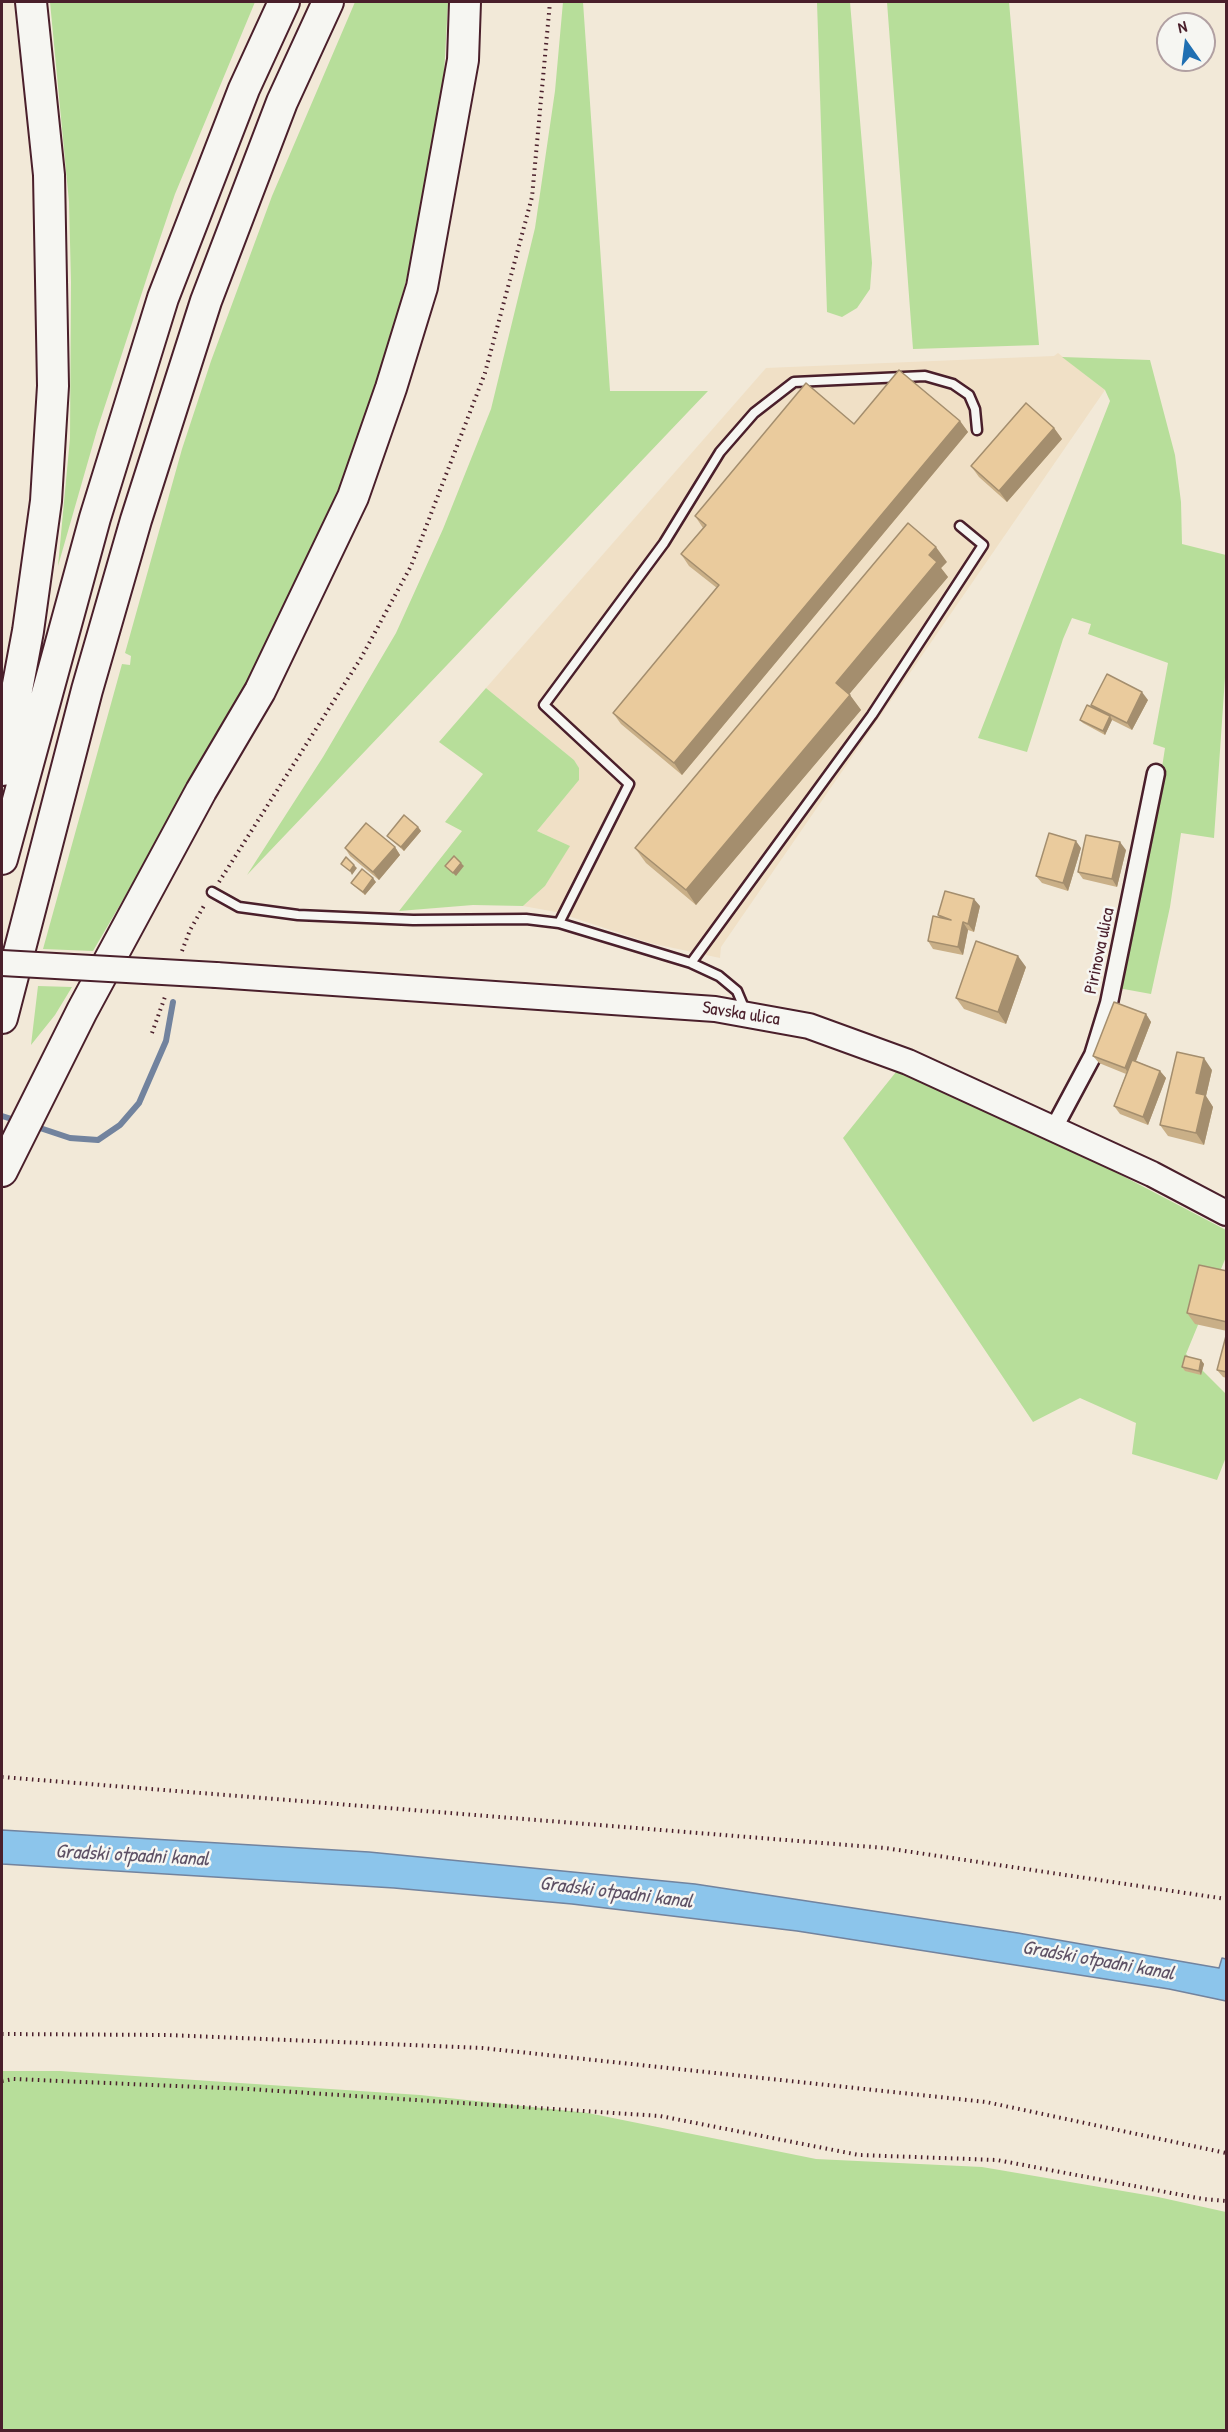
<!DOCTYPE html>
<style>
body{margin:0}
#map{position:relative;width:1228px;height:2432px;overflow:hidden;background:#f2e9d8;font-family:"Patrick Hand",sans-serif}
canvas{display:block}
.frame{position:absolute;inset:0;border:3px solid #4a1f2b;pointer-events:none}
.north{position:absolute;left:1156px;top:12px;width:60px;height:60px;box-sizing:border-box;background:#f6f6f2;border:2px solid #b1a0a2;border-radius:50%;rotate:346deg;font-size:16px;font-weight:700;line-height:24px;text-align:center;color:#4a1f2b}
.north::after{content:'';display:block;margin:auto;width:21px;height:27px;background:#1f6fb2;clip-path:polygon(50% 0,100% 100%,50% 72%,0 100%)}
</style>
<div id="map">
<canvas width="1228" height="2432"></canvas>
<div class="frame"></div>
<div class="north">N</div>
</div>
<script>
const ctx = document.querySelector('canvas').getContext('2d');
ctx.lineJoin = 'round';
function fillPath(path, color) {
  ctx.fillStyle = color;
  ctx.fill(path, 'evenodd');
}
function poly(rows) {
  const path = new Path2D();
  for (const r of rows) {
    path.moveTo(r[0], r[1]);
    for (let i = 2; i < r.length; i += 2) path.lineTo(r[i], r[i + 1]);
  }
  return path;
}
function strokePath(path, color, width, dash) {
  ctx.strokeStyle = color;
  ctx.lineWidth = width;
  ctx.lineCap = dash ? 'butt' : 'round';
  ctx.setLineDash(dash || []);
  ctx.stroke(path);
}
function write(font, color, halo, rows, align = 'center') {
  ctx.font = font + ' "Patrick Hand",sans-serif';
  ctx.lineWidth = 5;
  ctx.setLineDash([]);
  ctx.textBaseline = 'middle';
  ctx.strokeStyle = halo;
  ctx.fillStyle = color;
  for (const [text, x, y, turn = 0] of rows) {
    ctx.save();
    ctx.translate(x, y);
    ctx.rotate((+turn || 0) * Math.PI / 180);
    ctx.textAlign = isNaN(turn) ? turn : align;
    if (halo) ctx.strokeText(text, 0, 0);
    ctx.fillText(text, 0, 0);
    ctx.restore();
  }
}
const built = poly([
 [1058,353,1105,390,721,947,720,958,650,943,556,912,523,906,545,886,569,846,537,831,579,780,579,768,574,760,486,688,766,368,1054,356]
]);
const green = poly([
 [50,2,255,2,175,194,152,262,97,430,58,566,70,438,71,282,69,202],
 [355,2,448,2,444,75,429,174,409,269,385,360,351,464,311,554,234,710,93,951,43,949,122,664,130,665,131,656,125,653,182,449,211,361,272,196],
 [563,2,583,2,610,391,708,391,247,875,323,757,396,633,443,529,491,409,535,228,555,91],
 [817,2,850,2,872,263,870,289,857,308,842,317,827,312],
 [887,2,1009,2,1039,345,913,349],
 [1062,357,1150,360,1175,455,1181,502,1182,544,1226,555,1226,663,1214,838,1181,833,1170,907,1151,994,1118,988,1152,832,1165,748,1153,744,1168,663,1088,634,1091,624,1072,618,1063,639,1027,752,978,738,1110,401,1105,390],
 [486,688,574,760,579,768,579,780,537,831,570,846,545,886,523,906,473,905,399,911,462,831,445,822,483,774,439,742],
 [38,986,72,987,55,1015,31,1045],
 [900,1067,1056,1141,1226,1230,1226,1257,1186,1354,1226,1394,1226,1457,1217,1480,1132,1454,1136,1423,1080,1398,1033,1422,843,1138],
 [2,2071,60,2071,420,2095,588,2113,816,2159,982,2167,1158,2197,1226,2212,1226,2430,2,2430]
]);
const water = poly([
 [2,1830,369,1852,695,1884,1018,1933,1219,1968,1222,1958,1226,1959,1226,2001,1169,1989,797,1931,572,1904,394,1888,2,1864,2,1830]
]);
const stream = poly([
 [2,1116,18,1121],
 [34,1126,70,1138,98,1140,120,1125,139,1103,166,1041,173,1002]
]);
const path = poly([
 [219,882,361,658,411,566,485,373,532,197,550,2],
 [182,951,190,930,205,904],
 [152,1033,166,994],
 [2,1777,885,1848,1226,1899],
 [2,2034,167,2035,482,2048,986,2102,1226,2153],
 [2,2081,13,2079,248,2089,660,2116,859,2155,997,2160,1203,2199,1226,2201]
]);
const lane = poly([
 [212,892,239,907,298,915,413,920,526,919,559,923,691,963,719,976,737,991,745,1010],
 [559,923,629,784,544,705,664,543,720,452,754,413,794,382,925,376,953,384,969,395,975,409,977,430],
 [691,963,872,715,983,545,960,526]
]);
const street = poly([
 [1054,1128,1093,1055,1109,1003,1156,773]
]);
const secondary = poly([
 [216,975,715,1009,809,1026,908,1062,1152,1174,1226,1213]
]);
const highway = poly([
 [2,770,28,631,46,501,53,386,49,175,31,2],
 [2,859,95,518,163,298,244,89,284,2],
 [2,1018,87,690,136,520,206,301,282,102,328,2],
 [2,1171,82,1011,201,791,260,691,353,497,391,388,422,287,463,60,465,2]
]);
const secondaryBridge = poly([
 [2,963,216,975]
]);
const wall = poly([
 [960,421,968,432,682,775,621,724,613,713,717,588,689,566,681,554,703,528,695,516,854,424],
 [1054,428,1062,439,1007,502,979,477,971,466],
 [947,562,941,568,948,577,849,694,861,710,696,905,646,863,635,848],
 [1148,700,1132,730,1112,720,1105,735,1083,723,1080,720,1094,708,1091,705],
 [418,827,421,831,404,851,390,839,387,836],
 [395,847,400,855,379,880,350,856,345,848],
 [1081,848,1068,891,1042,883,1036,876],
 [1126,850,1117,887,1083,879,1078,872],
 [376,882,365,895,354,886,351,883],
 [980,906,974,932,968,930,963,955,933,949,928,941,940,918,938,915],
 [1026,967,1006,1024,964,1009,956,998],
 [1146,1014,1151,1022,1136,1061,1160,1071,1166,1078,1148,1125,1120,1114,1114,1106,1126,1074,1099,1063,1093,1056],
 [1212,1070,1206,1096,1213,1107,1204,1145,1168,1136,1160,1125],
 [1227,1271,1227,1331,1195,1324,1187,1313],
 [1227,1332,1227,1378,1223,1377,1217,1370],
 [1201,1360,1204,1364,1201,1375,1185,1371,1182,1367]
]);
const shadedWall = poly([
 [960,421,968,432,682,775,674,763],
 [1054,428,1062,439,1007,502,999,491],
 [936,547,947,562,941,568,948,577,846,698,836,683,929,555],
 [1142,692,1148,700,1132,730,1127,723],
 [850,695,861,710,696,905,686,890],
 [1110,716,1112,720,1105,735,1103,731],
 [418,827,421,831,404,851,401,847],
 [1076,841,1081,848,1068,891,1063,883],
 [1120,842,1126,850,1117,887,1112,879],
 [395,847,400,855,379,880,373,872],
 [461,863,464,866,456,876,453,873],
 [354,865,357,868,352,875,350,871],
 [373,878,376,882,365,895,363,892],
 [974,899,980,906,974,932,968,924],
 [963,922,968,930,963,955,958,947],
 [1018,956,1026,967,1006,1024,998,1012],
 [1146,1014,1151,1022,1130,1076,1125,1068],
 [1204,1058,1212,1070,1206,1096,1213,1107,1204,1145,1196,1133,1196,1093],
 [1160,1071,1166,1078,1148,1125,1143,1117],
 [1201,1360,1204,1364,1201,1375,1199,1371]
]);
const building = poly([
 [899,370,960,421,674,763,613,713,719,585,681,554,706,525,695,516,806,383,854,424,899,370],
 [1026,403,1054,428,999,491,971,466,1026,403],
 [908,523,936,547,929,555,937,562,836,683,850,695,686,890,635,848,908,523],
 [1107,674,1142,692,1127,723,1091,705,1107,674],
 [1087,705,1110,716,1103,731,1080,720,1087,705],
 [404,815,418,827,401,847,387,836,404,815],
 [366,823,395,847,373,872,345,848,366,823],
 [1049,833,1076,841,1063,883,1036,876,1049,833],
 [1086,835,1120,842,1112,879,1078,872,1086,835],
 [454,856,461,863,453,873,445,866,454,856],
 [346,857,354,865,350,871,341,864,346,857],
 [362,869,373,878,363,892,351,883,362,869],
 [945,891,974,899,968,924,963,922,958,947,928,941,933,916,951,920,938,915,945,891],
 [976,941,1018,956,998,1012,956,998,976,941],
 [1114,1002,1146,1014,1125,1068,1093,1056,1114,1002],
 [1177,1052,1204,1058,1196,1093,1205,1095,1196,1133,1160,1125,1177,1052],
 [1132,1060,1160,1071,1143,1117,1114,1106,1132,1060],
 [1199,1265,1227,1271,1227,1322,1187,1313,1199,1265],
 [1227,1332,1227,1372,1217,1370,1227,1332],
 [1185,1356,1201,1360,1199,1371,1182,1367,1185,1356]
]);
const streetNames = [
 ["Pirinova ulica",1100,951,-78],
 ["Savska ulica",741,1014,9]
];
const waterNames = [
 ["Gradski otpadni kanal",132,1856,3],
 ["Gradski otpadni kanal",616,1893,7],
 ["Gradski otpadni kanal",1098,1961,10]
];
fillPath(built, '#f0e0c6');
fillPath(green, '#b7de9a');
fillPath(water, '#8cc5eb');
strokePath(water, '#72839e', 1.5);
strokePath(stream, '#72839e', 6);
strokePath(lane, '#4a1f2b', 13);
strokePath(street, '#4a1f2b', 21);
strokePath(secondary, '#4a1f2b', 28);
strokePath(highway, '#4a1f2b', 34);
strokePath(path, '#4a1f2b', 4, [1.5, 4.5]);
strokePath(lane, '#f6f6f2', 8);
strokePath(street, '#f6f6f2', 16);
strokePath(secondary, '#f6f6f2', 24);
strokePath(highway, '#f6f6f2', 30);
strokePath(secondaryBridge, '#4a1f2b', 28, []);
strokePath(secondaryBridge, '#f6f6f2', 24);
fillPath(wall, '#c9af87');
fillPath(shadedWall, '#a48e6e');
fillPath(building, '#eacb9d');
strokePath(building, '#a48e6e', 1.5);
write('18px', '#4a1f2b', '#f6f6f2', streetNames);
write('italic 20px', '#5e5165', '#f6f6f2', waterNames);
</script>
